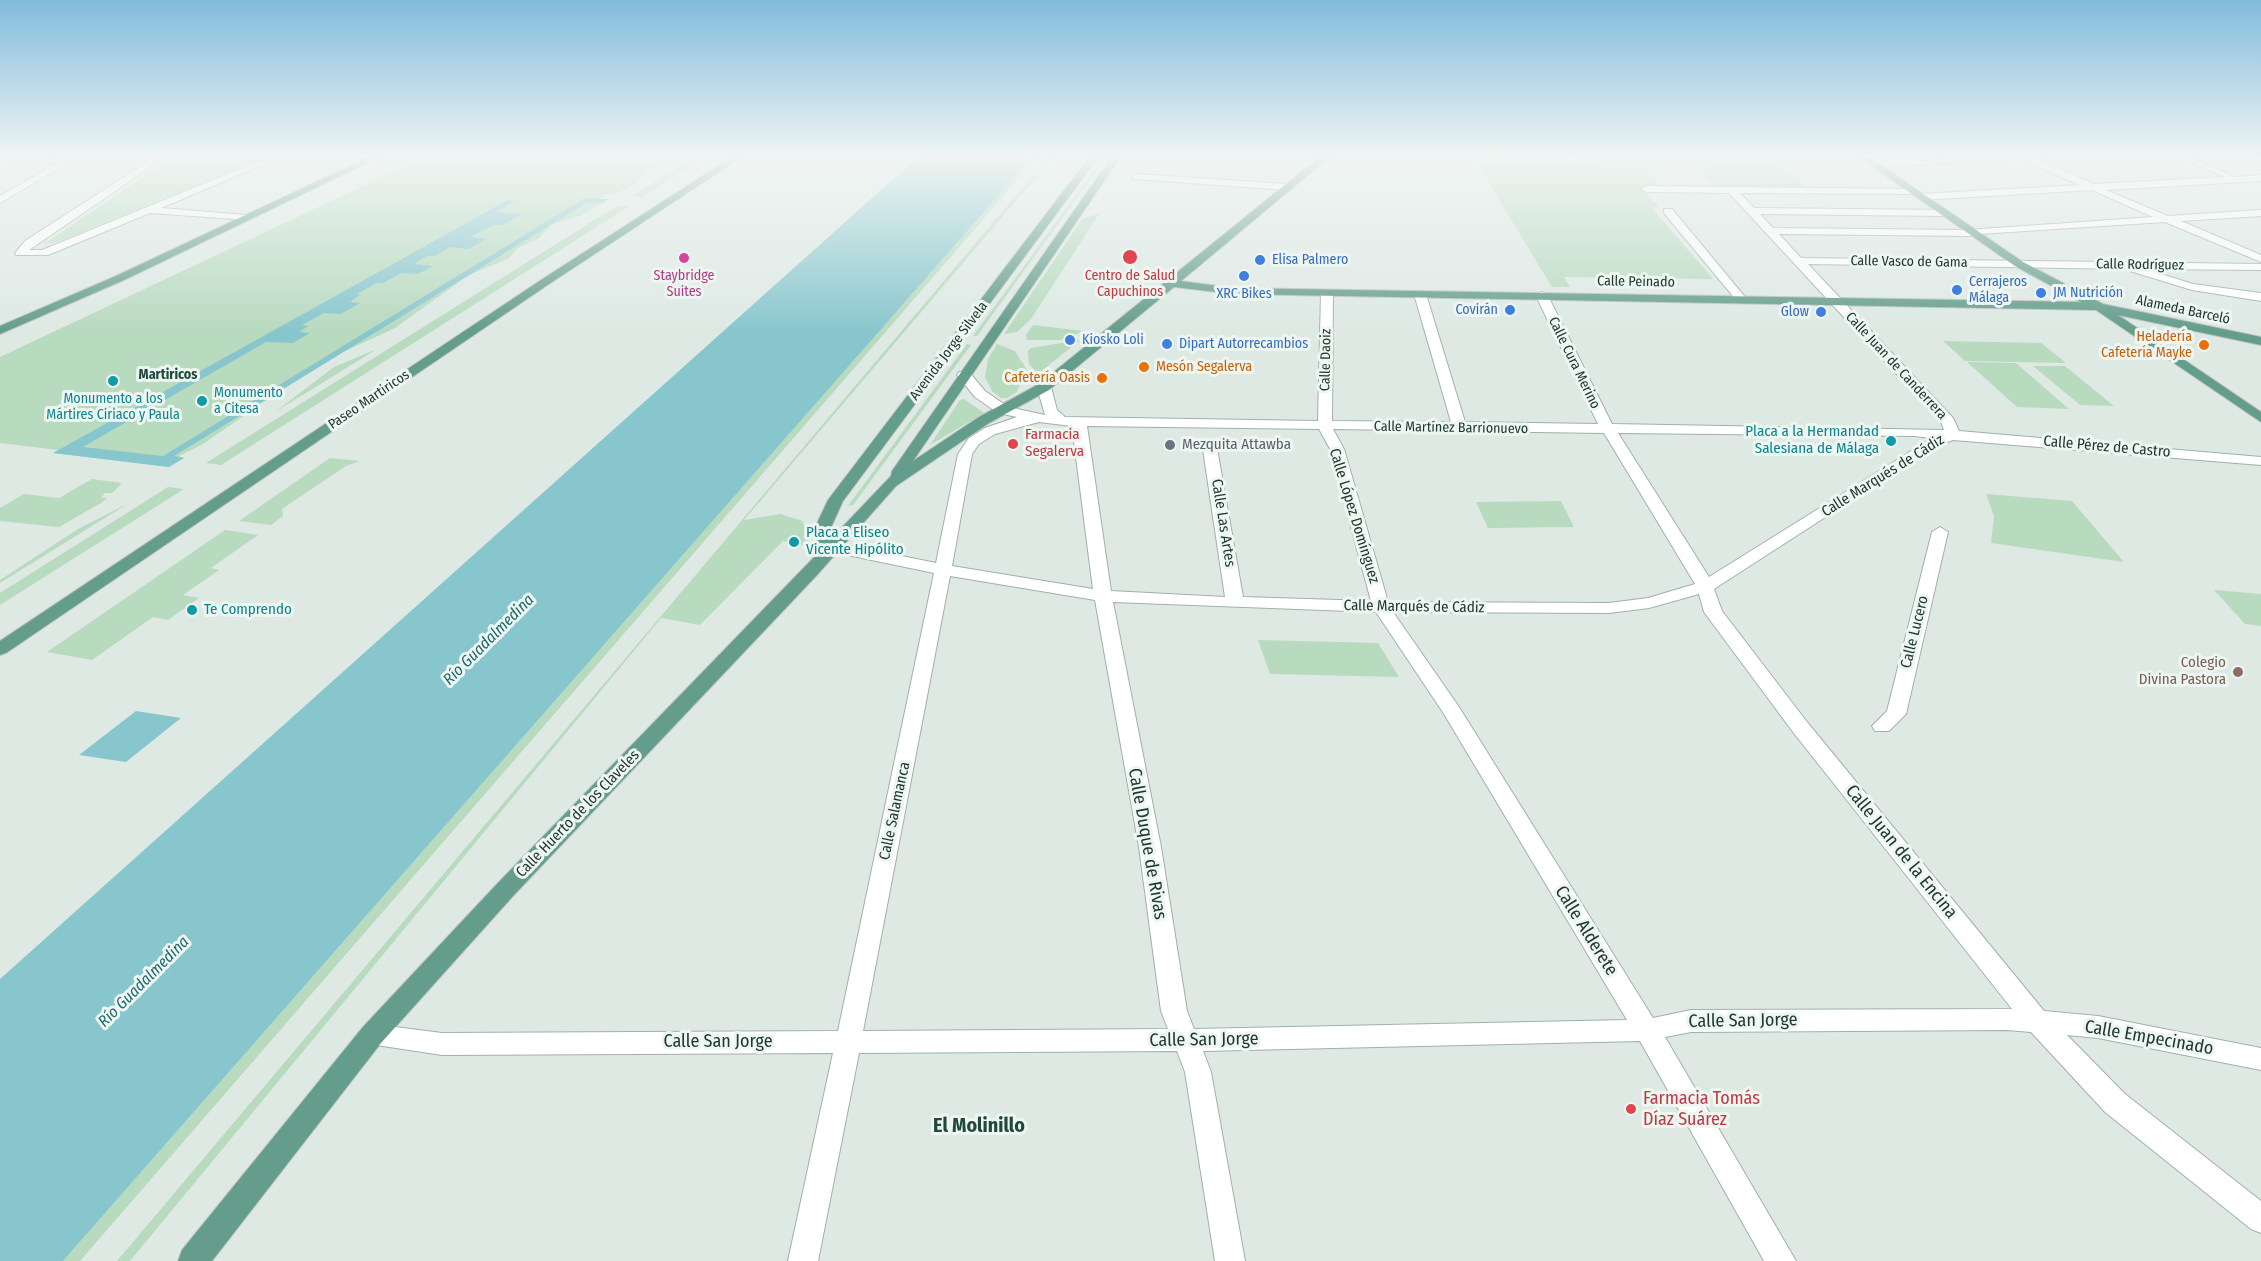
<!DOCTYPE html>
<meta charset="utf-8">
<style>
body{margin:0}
canvas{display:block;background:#dee9e4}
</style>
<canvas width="2261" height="1261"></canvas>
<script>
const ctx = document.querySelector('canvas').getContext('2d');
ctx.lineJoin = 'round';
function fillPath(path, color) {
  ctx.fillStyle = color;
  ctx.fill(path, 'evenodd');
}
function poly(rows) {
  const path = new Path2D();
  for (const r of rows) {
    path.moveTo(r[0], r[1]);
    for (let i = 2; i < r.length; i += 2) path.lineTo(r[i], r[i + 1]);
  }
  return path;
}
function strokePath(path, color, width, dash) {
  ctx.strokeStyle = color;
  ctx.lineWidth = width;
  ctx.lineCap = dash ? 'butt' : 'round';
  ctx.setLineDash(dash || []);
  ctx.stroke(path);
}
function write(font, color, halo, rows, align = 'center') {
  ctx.font = font + ' "Fira Sans Condensed",sans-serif';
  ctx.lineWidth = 6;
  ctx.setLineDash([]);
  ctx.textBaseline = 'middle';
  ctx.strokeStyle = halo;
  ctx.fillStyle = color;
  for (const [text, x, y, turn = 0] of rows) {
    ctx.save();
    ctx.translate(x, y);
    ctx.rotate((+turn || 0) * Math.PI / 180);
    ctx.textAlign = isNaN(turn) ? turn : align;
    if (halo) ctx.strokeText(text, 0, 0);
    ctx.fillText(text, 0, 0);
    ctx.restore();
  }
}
const green = poly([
 [176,155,261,155,257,157,264,158,57,242,44,244],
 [429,155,625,155,678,159,649,170,635,184,613,195,605,194,599,199,608,199,580,216,552,224,538,239,518,248,508,259,469,275,395,328,343,352,278,392,203,444,179,456,184,458,169,467,53,453,58,450,0,443,0,357],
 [1034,155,1039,155,80,1261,63,1261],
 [1050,155,1055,155,744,520,780,514,803,521,808,540,803,545,783,541,700,625,661,618,130,1261,117,1261],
 [1105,155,1108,155,977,336,973,336],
 [1752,155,1765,155,1808,188,1717,187,1693,163],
 [1473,157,1641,162,1660,187,1640,187,1659,207,1652,208,1713,279,1564,277,1570,287,1552,287],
 [689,160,699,161,643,197,632,196],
 [617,206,628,207,221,465,206,463],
 [1099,214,1031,319,1017,332,1004,334,1083,218],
 [1033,325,1084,331,1060,340,1027,340,1026,335],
 [1080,340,1038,374,1029,364,1028,351,1031,348],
 [1943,341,2041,343,2066,363,1965,361],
 [967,344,971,345,853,505,848,506],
 [997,344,1015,351,1032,378,1019,386,1017,392,1007,398,1001,398,992,391,985,377,988,359],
 [377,349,275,412,334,367],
 [1967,362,2016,363,2069,409,2017,407],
 [2033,366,2065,366,2114,406,2080,405],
 [964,399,984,413,930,445,960,400],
 [330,458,360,461,346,466,282,509,283,516,271,525,239,521],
 [92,479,122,483,112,493,105,493,101,498,107,498,101,503,59,527,0,521,0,508,24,494,59,498],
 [168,487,184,489,0,605,0,593],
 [1986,494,2072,501,2124,562,1991,543,1994,516],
 [1561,501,1574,527,1488,528,1476,502],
 [129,503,0,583,0,580,78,529],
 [225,530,258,535,211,568,219,570,183,595,199,598,168,620,153,617,92,660,47,652],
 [2214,590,2261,594,2261,626,2245,624],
 [1258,640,1378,643,1399,677,1270,674]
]);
const water = poly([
 [920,155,1034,155,63,1261,0,1261,0,979],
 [585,198,608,199,603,203,588,202,174,456,184,458,169,467,53,453,508,200,515,201,496,212,522,214,502,225,494,225,470,237,486,239,468,249,450,247,435,256,427,256,414,264,433,266,418,274,401,273,383,283,376,283,357,294,360,295,350,302,360,303,341,314,324,313,302,325,308,326,299,332,310,333,293,343,266,342,83,447,163,456],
 [136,711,181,718,126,762,79,755]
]);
const minor = poly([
 [0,155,65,158,81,155,0,203,0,196,57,163,0,159,0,155],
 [158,155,168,155,29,250,42,250,274,155,286,155,161,208,246,215,250,216,250,220,150,213,48,255,16,255,15,253,25,241,158,155],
 [1991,155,2030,155,2094,184,2225,177,2172,155,2185,155,2235,177,2261,175,2261,181,2106,190,2168,216,2261,210,2261,216,2181,221,2261,255,2261,262,2165,222,1979,234,1974,236,1779,234,1801,258,2261,264,2261,270,2145,269,2193,284,2261,293,2261,301,2192,290,2130,271,2129,269,1808,264,1953,418,1959,431,2261,457,2261,465,1953,440,1934,447,1714,589,1722,611,1807,722,2044,1011,2098,1016,2261,1048,2261,1070,2098,1038,2067,1035,2125,1094,2261,1201,2261,1233,2251,1229,2105,1112,2031,1032,2007,1030,1691,1032,1665,1037,1796,1261,1764,1261,1640,1041,1203,1051,1211,1072,1245,1261,1215,1261,1185,1072,1177,1051,859,1053,818,1261,788,1261,833,1053,442,1055,363,1043,359,1035,363,1027,372,1024,442,1033,838,1031,934,573,833,552,825,547,833,542,936,563,958,454,969,438,985,428,1017,417,998,413,975,397,957,375,959,372,969,372,985,391,1008,407,1045,415,1037,387,1044,383,1051,387,1057,410,1065,417,1318,421,1321,293,1327,290,1333,293,1332,421,1451,422,1414,294,1420,291,1426,294,1465,422,1598,424,1536,296,1542,292,1548,296,1612,424,1944,430,1941,422,1729,193,1646,192,1641,189,1646,186,1913,189,1916,190,1916,194,1740,193,1754,208,1944,210,1949,213,1944,216,1760,214,1773,228,1967,230,2153,217,2092,190,1920,200,1915,197,1920,194,2080,185,2019,159,1872,167,1867,164,1872,161,1991,155],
 [1039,422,1072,426,1093,589,952,566,972,454,979,444,995,434,1039,422],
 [1087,426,1319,429,1330,449,1371,601,1243,597,1216,443,1209,439,1202,443,1225,597,1111,591,1087,426],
 [1333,429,1604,433,1695,584,1648,598,1609,603,1388,602,1344,449,1333,429],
 [1618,433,1914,436,1932,438,1709,577,1618,433],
 [950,576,1095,600,1139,847,1161,1011,1168,1029,863,1031,950,576],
 [1699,594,1704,612,1793,732,2012,1009,1691,1010,1653,1018,1459,707,1393,612,1609,613,1649,608,1699,594],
 [1113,602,1376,612,1444,714,1627,1020,1194,1029,1187,1011,1161,847,1113,602],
 [1137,174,1287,184,1292,187,1287,190,1134,179,1132,177,1137,174],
 [1664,209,1672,209,1745,297,1745,301,1737,301,1664,213,1664,209],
 [1940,527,1948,532,1906,714,1889,731,1875,731,1872,726,1887,711,1932,532,1940,527]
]);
const major = poly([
 [373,155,384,155,124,280,0,334,0,326,116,276,373,155],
 [735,155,745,155,549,284,6,653,0,655,0,641,541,280,735,155],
 [1091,155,1100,155,843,501,828,534,831,539,891,476,892,471,1113,155,1122,155,913,461,979,417,1039,384,1322,155,1332,155,1181,281,1233,288,2081,302,2015,266,1856,155,1866,155,2023,262,2103,304,2261,337,2261,345,2118,315,2261,412,2261,422,2096,310,1233,294,1174,287,1049,390,989,423,896,486,817,575,513,896,381,1043,212,1261,178,1261,182,1250,363,1027,497,884,823,548,812,534,828,500,1091,155]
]);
const markers = [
 [1130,257,8,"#e0444e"],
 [684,258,6,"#d1479c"],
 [1260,260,6,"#3f7fe0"],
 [1244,276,6,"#3f7fe0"],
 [1957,290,6,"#3f7fe0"],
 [2041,293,6,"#3f7fe0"],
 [1510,310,6,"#3f7fe0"],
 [1821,312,6,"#3f7fe0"],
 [1070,340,6,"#3f7fe0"],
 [1167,344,6,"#3f7fe0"],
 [2204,345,6,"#e8710a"],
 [1144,367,6,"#e8710a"],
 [1102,378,6,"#e8710a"],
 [113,381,6,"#0f9aa8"],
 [202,401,6,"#0f9aa8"],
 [1891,441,6,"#0f9aa8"],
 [1013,444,6,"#e0444e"],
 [1170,445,6,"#6b7280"],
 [794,542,6,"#0f9aa8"],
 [192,610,6,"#0f9aa8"],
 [2238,672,6,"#8d6e63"],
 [1631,1109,6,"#e0444e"]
];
const farShopnames = [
 ["Elisa Palmero",1272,260],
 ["Cerrajeros",1969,282],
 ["Málaga",1969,298],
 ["JM Nutrición",2053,293],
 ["XRC Bikes",1244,294,"center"],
 ["Covirán",1498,310,"right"],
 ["Glow",1809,312,"right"],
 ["Kiosko Loli",1082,340],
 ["Dipart Autorrecambios",1179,344]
];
const farStreetnames = [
 ["Calle Vasco de Gama",1909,262,1],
 ["Calle Rodríguez",2140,265,1],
 ["Calle Peinado",1636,282,1],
 ["Alameda Barceló",2183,310,12],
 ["Avenida Jorge Silvela",949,351,-53],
 ["Calle Daoiz",1326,360,-89],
 ["Calle Cura Merino",1574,363,64],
 ["Calle Juan de Canderrera",1896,366,47],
 ["Paseo Martiricos",369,400,-34],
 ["Calle Martínez Barrionuevo",1451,428,1]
];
const farHotelnames = [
 ["Staybridge",684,276],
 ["Suites",684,292]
];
const farHealthnames = [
 ["Centro de Salud",1130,276],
 ["Capuchinos",1130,292]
];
const farFoodnames = [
 ["Heladería",2192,337],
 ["Cafetería Mayke",2192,353],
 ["Mesón Segalerva",1156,367,"left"],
 ["Cafetería Oasis",1090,378]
];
const farNeighbourhoodnames = [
 ["Martiricos",168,375]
];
const farCulturenames = [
 ["Monumento",214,393],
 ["a Citesa",214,409],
 ["Monumento a los",113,399,"center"],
 ["Mártires Ciriaco y Paula",113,415,"center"]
];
const cultureNames = [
 ["Placa a la Hermandad",1879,432,"right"],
 ["Salesiana de Málaga",1879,449,"right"],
 ["Placa a Eliseo",806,533],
 ["Vicente Hipólito",806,550],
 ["Te Comprendo",204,610]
];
const healthNames = [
 ["Farmacia",1025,435],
 ["Segalerva",1025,452]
];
const worshipNames = [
 ["Mezquita Attawba",1182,445]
];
const streetNames = [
 ["Calle Pérez de Castro",2107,447,5],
 ["Calle Marqués de Cádiz",1883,476,-32],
 ["Calle López Domínguez",1354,516,73],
 ["Calle Las Artes",1223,523,81],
 ["Calle Marqués de Cádiz",1414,607,1],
 ["Calle Lucero",1915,632,-76],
 ["Calle Salamanca",895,811,-78],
 ["Calle Huerto de los Claveles",578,814,-46]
];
const educationNames = [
 ["Colegio",2226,663],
 ["Divina Pastora",2226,680]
];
const waterNames = [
 ["Río Guadalmedina",489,640,-45],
 ["Río Guadalmedina",144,982,-45]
];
const nearStreetnames = [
 ["Calle Duque de Rivas",1147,844,80],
 ["Calle Juan de la Encina",1901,852,51],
 ["Calle Alderete",1586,931,58],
 ["Calle San Jorge",1743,1021,-1],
 ["Calle Empecinado",2149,1038,10],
 ["Calle San Jorge",1204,1040,-1],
 ["Calle San Jorge",718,1042]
];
const nearHealthnames = [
 ["Farmacia Tomás",1643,1099],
 ["Díaz Suárez",1643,1120]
];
const nearNeighbourhoodnames = [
 ["El Molinillo",979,1126]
];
fillPath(green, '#b8dabf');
fillPath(water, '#88c6cd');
strokePath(minor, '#a1b0aa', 2);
strokePath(major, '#bcc3c1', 2);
fillPath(minor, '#fff');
fillPath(major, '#649d8b');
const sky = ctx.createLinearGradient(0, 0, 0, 332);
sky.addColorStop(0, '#81bbdd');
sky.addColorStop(0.47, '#f0f5f3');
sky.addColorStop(1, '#f0f5f300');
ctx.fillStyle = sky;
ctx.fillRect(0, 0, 2261, 332);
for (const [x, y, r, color] of markers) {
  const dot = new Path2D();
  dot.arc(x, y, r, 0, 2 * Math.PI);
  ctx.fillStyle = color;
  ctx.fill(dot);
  strokePath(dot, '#eef6f2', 2);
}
write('14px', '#366cbe', '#eef6f2', farShopnames, 'left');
write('14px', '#203830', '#eef6f2', farStreetnames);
write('14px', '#b23c85', '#eef6f2', farHotelnames);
write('14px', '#be3a42', '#eef6f2', farHealthnames);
write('14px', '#c56008', '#eef6f2', farFoodnames, 'right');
write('bold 14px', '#1e493c', '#eef6f2', farNeighbourhoodnames);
write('14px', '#0d838f', '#eef6f2', farCulturenames, 'left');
write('15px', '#0d838f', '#eef6f2', cultureNames, 'left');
write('15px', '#be3a42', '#eef6f2', healthNames, 'left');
write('15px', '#5b616d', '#eef6f2', worshipNames, 'left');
write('15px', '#203830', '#eef6f2', streetNames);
write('15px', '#785e54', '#eef6f2', educationNames, 'right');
write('italic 16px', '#1e6870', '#eef6f2', waterNames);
write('18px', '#203830', '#eef6f2', nearStreetnames);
write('18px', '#be3a42', '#eef6f2', nearHealthnames, 'left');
write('bold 20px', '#1e493c', '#eef6f2', nearNeighbourhoodnames);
</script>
